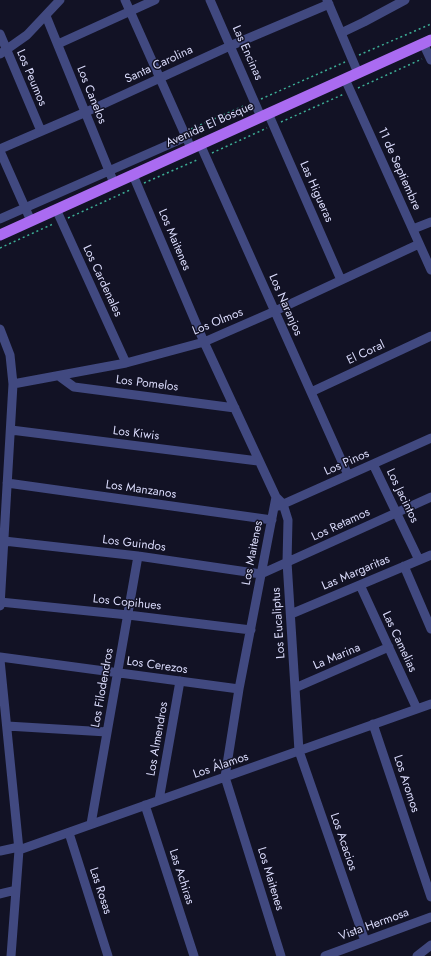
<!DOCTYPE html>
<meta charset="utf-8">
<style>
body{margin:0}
canvas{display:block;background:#121225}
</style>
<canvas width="431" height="956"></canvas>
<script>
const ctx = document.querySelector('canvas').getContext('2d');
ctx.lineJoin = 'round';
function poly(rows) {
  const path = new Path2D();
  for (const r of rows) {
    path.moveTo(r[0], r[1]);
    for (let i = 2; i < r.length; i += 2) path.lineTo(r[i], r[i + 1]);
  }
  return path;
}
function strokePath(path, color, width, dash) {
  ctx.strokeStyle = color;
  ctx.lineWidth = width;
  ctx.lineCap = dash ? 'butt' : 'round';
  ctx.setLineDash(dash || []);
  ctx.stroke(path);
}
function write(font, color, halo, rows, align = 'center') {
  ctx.font = font + ' Jost,sans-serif';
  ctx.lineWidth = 3;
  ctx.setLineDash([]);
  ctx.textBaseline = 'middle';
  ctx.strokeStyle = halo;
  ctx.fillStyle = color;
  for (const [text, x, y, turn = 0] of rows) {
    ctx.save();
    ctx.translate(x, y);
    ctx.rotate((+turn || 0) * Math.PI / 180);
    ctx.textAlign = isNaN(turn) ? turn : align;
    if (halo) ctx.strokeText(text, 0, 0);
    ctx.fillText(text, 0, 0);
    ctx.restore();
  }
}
const path = poly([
 [359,55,431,24],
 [358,88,422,59],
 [261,99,345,62],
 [281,122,344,94],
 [191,129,246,105],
 [212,153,267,128],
 [144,183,197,160],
 [68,218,130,190],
 [0,248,53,224]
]);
const minor = poly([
 [125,0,191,148],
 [210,0,261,117],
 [327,0,358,73],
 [46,16,114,183],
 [341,33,364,22,405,0],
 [0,34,41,131],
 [423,43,431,60],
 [58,44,155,0],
 [0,54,27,35,60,0],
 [345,79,431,270],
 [268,113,341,280],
 [200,144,348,475],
 [0,149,86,112,230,46,329,4],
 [0,151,31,221],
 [133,175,204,342,276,497,239,689,225,777,281,956],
 [56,209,126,363],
 [0,219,186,137],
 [413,229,431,222],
 [0,329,10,355,13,384,0,606],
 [59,376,74,387,235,408],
 [13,384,126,363,204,342,275,311,419,244],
 [311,392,431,336],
 [11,430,258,461],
 [373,464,419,560],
 [7,483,272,520],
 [276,497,283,504,288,520,287,562,299,751,365,941],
 [279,506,431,438],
 [4,541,138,556,261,574,431,497],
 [404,566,431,629],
 [360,585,417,709],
 [0,602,128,615,251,630],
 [291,614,431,555],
 [0,657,239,689],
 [0,660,19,850,11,956],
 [295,688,389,647],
 [373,724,431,897],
 [7,726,107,732],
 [159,800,180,681],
 [145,805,194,956],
 [91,824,138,556],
 [69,833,108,956],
 [19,850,431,704],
 [0,851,19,847],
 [0,894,16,890],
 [325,956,431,917],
 [417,956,431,945]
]);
const major = poly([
 [0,235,431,40]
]);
const streetNames = [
 ["Las Encinas",247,53,66],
 ["Santa Carolina",159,65,-25],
 ["Los Peumos",31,78,67],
 ["Los Canelos",91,95,68],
 ["Avenida El Bosque",210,125,-24],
 ["11 de Septiembre",399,169,66],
 ["Las Higueras",316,192,66],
 ["Los Maitenes",174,240,67],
 ["Los Cardenales",102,281,65],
 ["Los Naranjos",285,305,66],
 ["Los Olmos",218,322,-22],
 ["El Coral",366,353,-25],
 ["Los Pomelos",147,384,7],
 ["Los Kiwis",136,434,7],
 ["Los Pinos",347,463,-24],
 ["Los Manzanos",141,490,8],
 ["Los Jacintos",402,496,64],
 ["Los Retamos",341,525,-25],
 ["Los Guindos",134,544,7],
 ["Los Maitenes",253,553,-79],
 ["Las Margaritas",356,573,-23],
 ["Los Copihues",127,603,6],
 ["Los Eucaliptus",279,623,-94],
 ["Las Camelias",399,642,65],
 ["La Marina",337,657,-23],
 ["Los Cerezos",157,666,8],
 ["Los Filodendros",103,688,-80],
 ["Los Almendros",158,739,-80],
 ["Los Álamos",221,766,-19],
 ["Los Aromos",406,784,72],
 ["Los Acacios",343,842,71],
 ["Las Achiras",181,877,72],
 ["Los Maitenes",270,879,73],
 ["Las Rosas",100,891,72],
 ["Vista Hermosa",374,925,-20]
];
strokePath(path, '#3cad95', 1.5, [2, 3]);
strokePath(minor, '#414980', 9);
strokePath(major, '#aa6bf1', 11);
write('12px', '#dadbfb', '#121225', streetNames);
</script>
